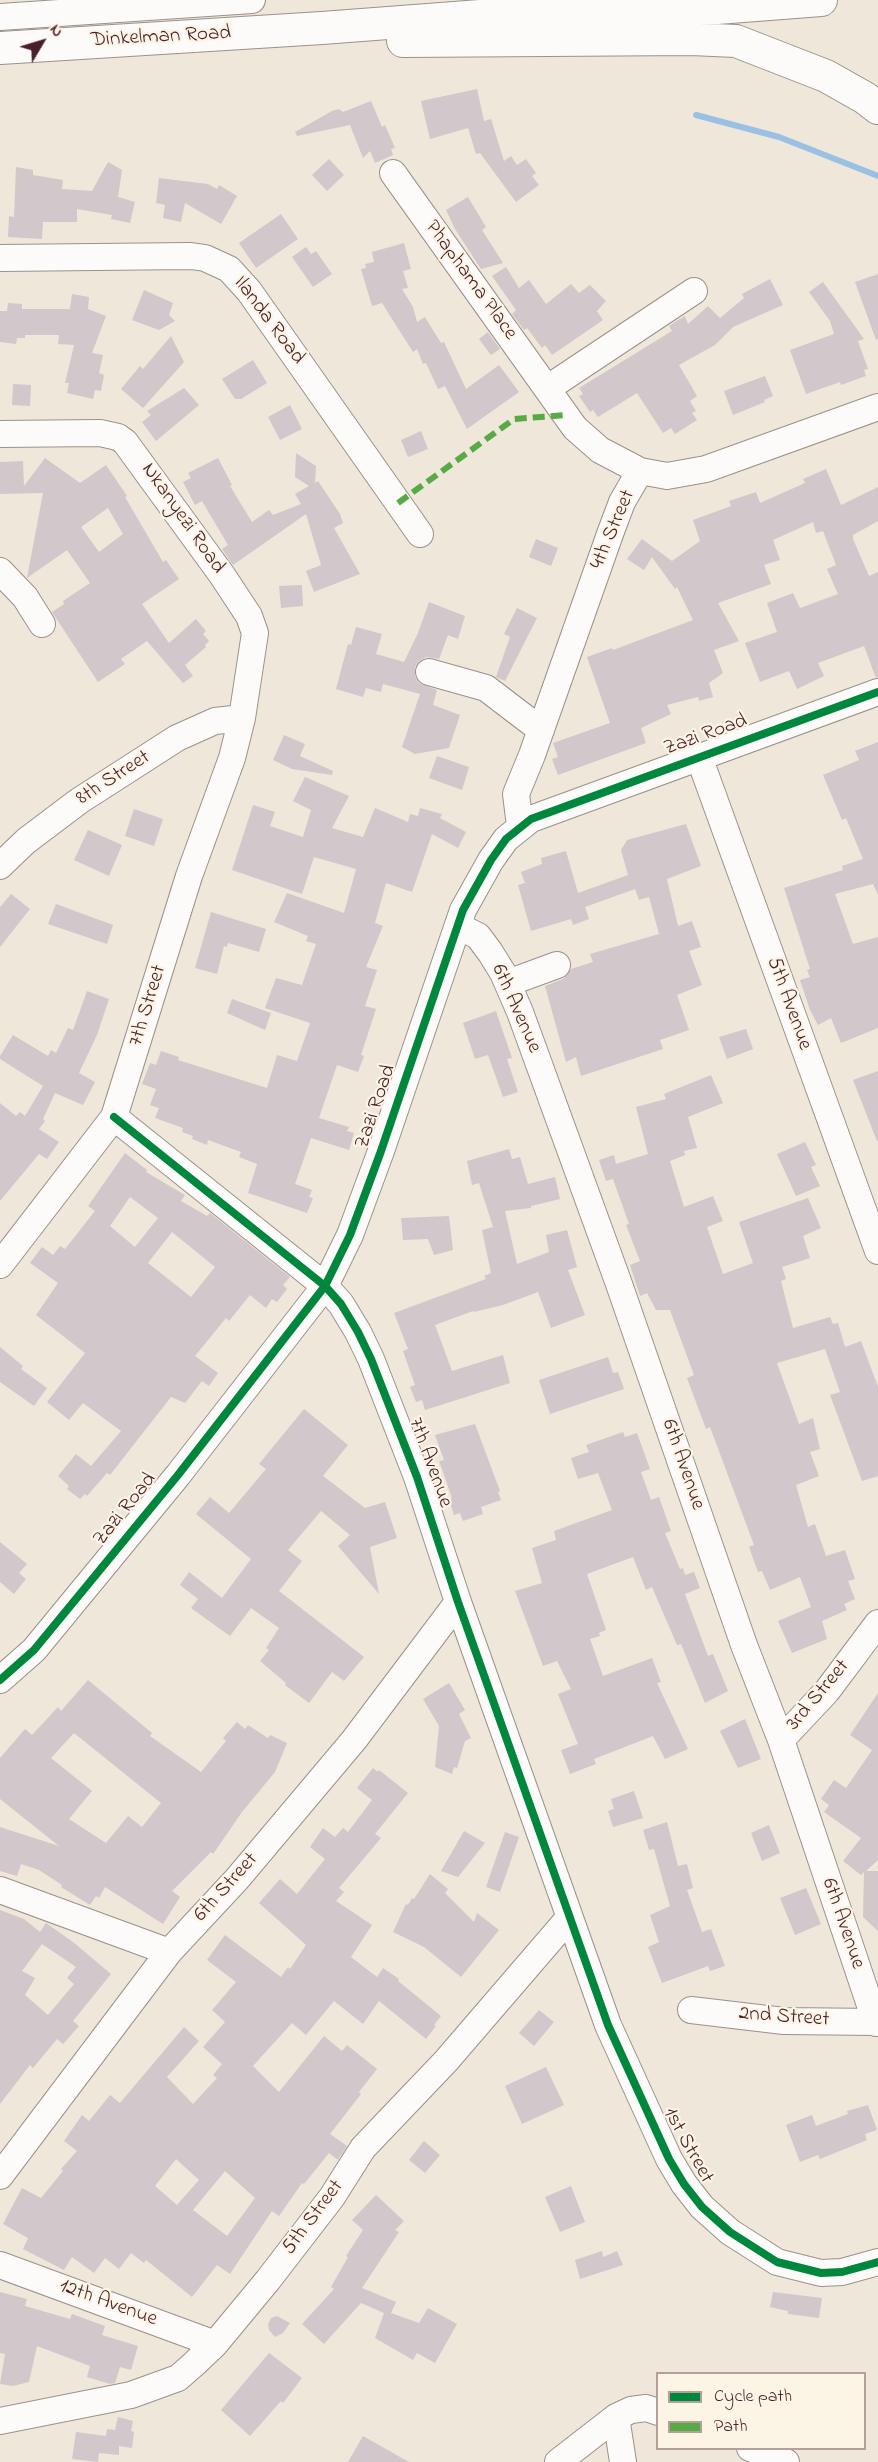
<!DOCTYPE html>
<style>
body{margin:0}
#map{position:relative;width:878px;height:2462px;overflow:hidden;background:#efe7d9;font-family:"Indie Flower",sans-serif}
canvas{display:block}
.legend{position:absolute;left:656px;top:2372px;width:210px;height:78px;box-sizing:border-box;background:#fcf5e5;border:2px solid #b59f9b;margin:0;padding:8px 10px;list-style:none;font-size:18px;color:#4a1f2b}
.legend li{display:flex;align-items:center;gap:12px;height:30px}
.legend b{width:30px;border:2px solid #b59f9b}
.north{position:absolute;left:12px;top:12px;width:60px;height:60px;-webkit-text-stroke:4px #fcf5e5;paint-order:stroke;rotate:52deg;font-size:16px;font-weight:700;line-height:24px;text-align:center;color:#4a1f2b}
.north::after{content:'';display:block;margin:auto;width:21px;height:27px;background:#4a1f2b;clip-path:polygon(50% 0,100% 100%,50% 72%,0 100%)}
</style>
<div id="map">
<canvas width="878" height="2462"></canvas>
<ul class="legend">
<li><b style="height:8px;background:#00873e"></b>Cycle path</li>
<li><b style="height:8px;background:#57aa44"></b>Path</li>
</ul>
<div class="north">N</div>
</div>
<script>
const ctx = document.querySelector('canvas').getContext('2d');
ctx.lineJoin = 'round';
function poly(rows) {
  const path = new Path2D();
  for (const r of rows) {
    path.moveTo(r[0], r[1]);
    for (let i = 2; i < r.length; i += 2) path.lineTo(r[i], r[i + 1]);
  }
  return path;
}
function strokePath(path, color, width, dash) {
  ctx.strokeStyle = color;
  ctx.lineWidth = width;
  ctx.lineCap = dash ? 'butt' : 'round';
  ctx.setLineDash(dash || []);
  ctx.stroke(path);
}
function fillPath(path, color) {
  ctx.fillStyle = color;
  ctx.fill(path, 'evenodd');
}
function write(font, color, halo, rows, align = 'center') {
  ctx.font = font + ' "Indie Flower",sans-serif';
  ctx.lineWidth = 4.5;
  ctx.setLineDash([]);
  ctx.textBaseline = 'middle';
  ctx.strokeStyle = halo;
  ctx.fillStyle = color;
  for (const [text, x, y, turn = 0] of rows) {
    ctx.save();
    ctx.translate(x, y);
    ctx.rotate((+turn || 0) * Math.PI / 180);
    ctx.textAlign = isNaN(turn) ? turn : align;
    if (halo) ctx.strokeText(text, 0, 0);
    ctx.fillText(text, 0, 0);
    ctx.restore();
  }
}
const stream = poly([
 [696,115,779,137,878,176]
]);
const building = poly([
 [477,89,484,121,491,119,504,161,511,156,517,165,526,159,536,173,532,176,539,185,516,202,480,153,476,154,468,128,430,139,421,101],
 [371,101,382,127,385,125,395,148,391,149,393,155,375,163,370,151,363,158,350,125,297,136,295,132,332,111,339,109,343,112],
 [329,159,344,175,327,191,312,175],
 [108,162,122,170,118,197,135,202,130,223,111,219,112,215,77,209,77,222,43,222,42,239,8,237,9,216,14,217,16,167,33,170,33,175,63,180,62,189,92,191],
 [159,178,208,184,217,189,219,185,237,196,221,224,185,203,181,222,163,218,165,205,156,203],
 [468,197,486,227,482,230,503,263,481,269,455,229,446,210],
 [281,214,298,239,256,268,239,243],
 [404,243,411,269,403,271,408,288,402,289,413,307,417,322,425,317,441,343,444,342,466,389,499,365,519,392,467,429,445,386,438,389,426,363,423,364,417,349,413,352,382,303,372,306,361,269,366,268,365,264,374,262,372,252],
 [306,247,311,254,316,251,332,274,313,287,292,257],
 [506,267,519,288,529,280,546,304,571,284,579,293,590,285,606,301,597,311,603,320,552,355,545,345,542,348,527,328,524,330,512,314,516,310,492,276],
 [878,274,878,339,876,340,855,282],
 [770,279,783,305,733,327,715,345,679,365,697,396,690,401,696,411,692,413,697,420,675,434,671,428,663,433,637,393,598,417,593,410,590,412,579,396,583,394,579,388,672,331,669,326,678,320,685,316,688,324,708,306,720,318,744,298,742,294],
 [823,282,864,339,858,341,868,369,864,370,866,376,841,385,840,382,806,394,790,350,834,334,830,321,809,292],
 [144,290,173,303,169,315,175,321,159,330,132,320],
 [72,294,89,297,88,309,106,316,92,353,103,355,99,373,104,375,101,391,95,390,93,399,67,393,69,383,65,383,74,345,58,344,59,335,25,335,25,338,17,338,16,344,0,342,0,311,7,311,8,303,22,304,22,309,70,309],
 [488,332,500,349,491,355,479,339],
 [171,336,184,362,143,408,121,389,140,366,143,369],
 [253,360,267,383,241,399,235,399,222,379],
 [765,376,773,396,764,400,765,402,733,415,724,391],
 [13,384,31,385,30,406,12,405],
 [184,388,199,405,156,441,142,422,151,415,147,411],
 [290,405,302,429,280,440,268,417],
 [421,431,428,449,408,457,401,440],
 [296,453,316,466,315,483,318,481,340,514,343,523,334,528,360,574,314,592,306,571,321,565,306,514,233,565,222,549,228,545,202,501,195,505,183,482,191,478,188,473,218,458,232,485,230,486,252,522,269,510,273,515,301,504,295,494,309,486,295,477],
 [45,458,80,483,106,465,127,496,125,497,163,562,166,560,179,579,142,604,169,643,196,619,206,631,203,634,209,641,205,645,206,647,185,665,193,676,183,683,147,641,121,659,125,664,98,682,52,612,64,604,63,601,90,583,67,550,27,578,43,493,0,494,0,462,23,461,24,486],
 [108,508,123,534,99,552,81,527],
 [826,469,841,505,878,487,878,521,853,535,853,539,869,576,878,572,878,677,876,678,864,646,818,663,824,676,797,689,789,671,760,682,745,643,777,632,767,603,793,593,800,608,838,594,827,569,836,565,823,531,816,533,813,522,773,540,780,560,764,565,771,584,718,603,739,641,714,650,723,673,709,683,713,697,699,701,698,697,667,705,671,714,641,728,646,743,558,775,552,759,558,757,553,743,610,723,587,657,612,648,613,650,693,620,677,587,675,589,652,557,644,570,627,559,642,539,672,561,700,541,693,520,731,506,729,501,756,492,760,503,805,483,803,479],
 [536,539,558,548,551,566,529,557],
 [302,585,303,606,281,608,279,586],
 [429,602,465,616,458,639,448,635,439,659,426,657,419,661,415,667,415,676,419,683,437,690,433,705,460,715,449,748,415,754,402,747,420,694,383,684,381,692,366,688,363,697,336,689,348,644,351,645,356,627,382,634,376,654,404,662,418,633],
 [517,608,537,618,505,681,496,677,510,637,504,634],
 [284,735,305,744,300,756,333,771,332,775,292,769,273,760],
 [878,742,878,895,873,884,835,894,853,944,878,937,878,1028,841,1043,831,1018,818,1025,810,1010,800,980,810,977,807,970,810,969,784,888,843,870,842,866,863,859,846,818,842,820,823,775,859,760,855,751],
 [437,756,469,767,462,790,429,778],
 [305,777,349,796,332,828,363,837,375,808,408,822,410,814,418,816,420,808,442,814,440,818,466,832,458,848,432,834,412,892,386,883,375,923,383,926,366,967,377,970,365,1006,376,1009,361,1055,364,1056,358,1072,337,1065,319,1118,349,1127,347,1131,354,1133,349,1150,311,1138,295,1184,312,1190,309,1197,313,1198,307,1213,248,1193,257,1164,239,1157,241,1152,208,1140,207,1145,192,1139,193,1136,182,1132,183,1128,155,1118,159,1108,150,1105,156,1089,142,1084,150,1063,156,1065,161,1051,179,1057,178,1060,267,1088,277,1055,297,1061,310,1023,265,1008,276,978,302,985,316,944,306,941,308,936,274,922,287,893,344,913,356,869,314,857,302,894,232,870,253,805,275,812,270,826,303,837,311,810,293,801],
 [134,809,163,819,154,846,125,836],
 [686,824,701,866,667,879,678,926,692,921,701,947,689,951,702,985,677,995,689,1030,660,1040,663,1049,581,1076,576,1057,566,1062,545,986,563,979,571,969,593,962,590,954,659,934,649,897,639,900,635,889,585,907,589,919,573,925,571,919,531,931,518,885,525,883,521,872,542,864,541,858,566,851,578,893,628,875,621,850,627,840],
 [88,830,122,845,109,876,74,860],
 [11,894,30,909,0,947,0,907],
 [56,904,113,925,107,944,48,924],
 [211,912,266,929,259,952,228,943,227,947,224,946,217,974,195,968],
 [87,991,109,999,97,1035,79,1073,95,1082,83,1105,55,1093,43,1119,45,1121,39,1129,59,1142,47,1159,39,1154,0,1201,0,1103,16,1116,20,1112,25,1116,43,1086,0,1059,0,1056,13,1035,48,1056,51,1050,56,1053,68,1028,73,1030],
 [232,999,271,1013,265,1030,227,1013],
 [496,1011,512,1058,507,1059,518,1092,503,1097,488,1055,475,1059,463,1023],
 [746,1029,753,1049,727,1059,719,1037],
 [878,1071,878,1141,877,1141,853,1080],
 [711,1075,723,1103,688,1117,697,1148,684,1151,685,1155,670,1161,684,1207,713,1196,723,1221,707,1227,723,1274,753,1263,739,1222,808,1198,821,1228,803,1236,810,1258,782,1267,786,1279,781,1281,793,1328,830,1317,833,1324,838,1323,845,1347,861,1341,878,1387,878,1476,862,1481,830,1395,840,1392,825,1349,777,1363,799,1424,813,1418,820,1449,810,1452,819,1476,796,1485,808,1527,815,1524,826,1556,845,1550,855,1579,848,1581,855,1599,844,1604,847,1610,822,1621,827,1639,792,1653,778,1621,811,1607,800,1577,770,1590,762,1571,758,1572,749,1547,754,1545,710,1427,706,1429,687,1378,694,1375,670,1310,656,1310,647,1293,640,1296,630,1265,640,1261,626,1225,629,1224,613,1179,606,1181,599,1160,614,1155,616,1164,648,1154,636,1107,666,1099,664,1094],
 [805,1142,816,1165,811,1167,820,1186,796,1196,777,1154],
 [509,1149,512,1159,520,1157,528,1184,555,1177,560,1199,531,1206,531,1208,505,1211,517,1264,549,1252,546,1235,567,1230,577,1267,568,1270,585,1315,551,1328,538,1292,503,1305,474,1312,473,1311,435,1325,452,1371,503,1355,510,1383,425,1410,422,1400,416,1402,410,1387,415,1385,403,1351,408,1349,394,1313,486,1279,484,1276,491,1273,482,1230,493,1227,479,1183,472,1185,467,1161],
 [125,1153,147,1170,146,1172,185,1195,181,1201,207,1216,210,1213,290,1277,283,1285,287,1289,277,1302,272,1299,266,1308,250,1295,229,1321,226,1318,195,1356,218,1373,209,1386,202,1381,185,1403,171,1397,110,1475,107,1473,87,1496,85,1494,80,1499,67,1489,69,1486,58,1476,76,1454,91,1466,121,1431,83,1403,69,1420,47,1402,85,1353,36,1315,58,1283,30,1263,42,1247,53,1255,60,1246,65,1249,95,1211,88,1206],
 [130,1197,158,1218,135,1247,110,1226],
 [172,1232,215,1267,191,1297,148,1263],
 [449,1216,453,1250,434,1255,428,1239,403,1240,401,1218],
 [0,1347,23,1366,21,1369,47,1388,34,1406,0,1382],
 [608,1357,613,1373,618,1372,624,1389,550,1414,539,1380],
 [304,1409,348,1445,323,1476,365,1508,385,1502,397,1538,370,1547,379,1594,338,1546,350,1535,321,1511,288,1550,302,1561,279,1591,364,1657,344,1681,332,1672,309,1703,285,1685,286,1683,260,1661,269,1650,266,1648,279,1628,251,1608,230,1636,191,1608,198,1599,180,1585,189,1572,222,1598,251,1559,196,1514,210,1497,229,1513,266,1469,259,1464],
 [475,1424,500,1491,498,1492,501,1500,481,1507,483,1514,463,1521,460,1513,454,1515,449,1499,452,1498,439,1461,444,1460,435,1435],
 [623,1432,625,1437,637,1433,650,1469,641,1472,651,1500,659,1497,671,1531,665,1533,680,1569,683,1568,685,1575,694,1572,700,1588,685,1594,708,1656,713,1654,728,1691,705,1703,681,1644,677,1645,652,1587,646,1590,633,1557,587,1574,606,1630,599,1633,600,1636,590,1639,603,1676,652,1658,661,1682,657,1683,688,1749,665,1759,653,1736,594,1759,596,1764,570,1774,561,1750,578,1744,558,1694,571,1689,557,1661,543,1666,515,1591,542,1583,532,1548,556,1540,554,1531,612,1510,598,1473,578,1479,571,1458,589,1452,586,1445],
 [0,1542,27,1564,19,1573,26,1579,14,1594,0,1582],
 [88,1680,152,1733,150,1736,201,1772,226,1741,223,1738,237,1722,245,1729,248,1725,268,1738,270,1735,287,1743,275,1772,242,1812,213,1854,211,1852,172,1891,180,1897,163,1924,105,1887,99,1898,96,1896,90,1905,61,1887,62,1885,39,1870,21,1864,17,1876,0,1871,0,1827,59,1846,0,1799,0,1758,25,1729,32,1735,58,1707,61,1711],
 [74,1733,161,1803,142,1827,128,1816,106,1843,69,1819,92,1791,51,1758],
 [449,1683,465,1710,459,1714,471,1738,465,1741,457,1768,454,1767,452,1774,435,1767,439,1726,423,1699],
 [878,1693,878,1860,866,1871,878,1871,878,1931,863,1917,864,1872,861,1875,843,1861,861,1838,824,1812,829,1805,821,1799,834,1780,846,1788,872,1750,850,1735],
 [745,1719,761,1759,738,1768,720,1731],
 [373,1768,378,1772,379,1770,408,1793,375,1834,381,1838,339,1888,344,1892,336,1901,372,1925,351,1957,377,1977,383,1968,399,1979,398,1981,441,2016,434,2025,436,2026,426,2039,379,2001,363,2024,334,2001,306,2035,292,2023,253,2066,279,2092,324,2036,342,2051,347,2045,377,2069,359,2092,361,2094,330,2134,347,2146,338,2160,329,2153,304,2184,302,2183,279,2216,272,2211,230,2274,217,2265,192,2297,146,2260,144,2263,131,2253,119,2269,105,2258,94,2273,72,2257,64,2270,23,2249,28,2238,3,2224,22,2188,41,2198,63,2171,61,2169,77,2151,64,2141,82,2115,89,2121,110,2095,120,2103,184,2027,199,2041,167,2077,193,2104,217,2078,213,2075,222,2064,203,2047,225,2022,212,2010,236,1982,207,1960,225,1935,281,1977,288,1967,290,1969,306,1945,259,1903,280,1879,297,1894,325,1859,310,1847,323,1828,335,1837,343,1828,348,1832,372,1800,357,1788],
 [176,2159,199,2180,177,2205,155,2186],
 [225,2171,255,2198,227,2236,193,2210],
 [634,1791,643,1818,613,1827,608,1811,614,1809,611,1799],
 [667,1822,678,1866,687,1864,693,1888,687,1890,702,1932,711,1929,725,1966,710,1971,708,1966,662,1983,648,1947,659,1942,650,1915,670,1906,654,1849,649,1850,643,1830],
 [769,1825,780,1853,762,1861,751,1833],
 [464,1831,485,1843,458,1877,441,1871],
 [505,1832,519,1837,500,1892,486,1887],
 [430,1874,448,1889,445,1893,474,1922,477,1913,499,1930,461,1977,424,1947,393,1932,406,1904,408,1905,412,1898,414,1899],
 [806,1888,821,1924,795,1935,780,1898],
 [0,1910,24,1919,40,1932,46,1923,73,1942,111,1974,73,2021,79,2026,63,2044,57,2039,33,2068,30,2065,0,2104],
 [42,1944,76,1967,67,1978,74,1984,48,2015,25,1995,35,1978,22,1971],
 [539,2010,554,2022,534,2046,519,2033],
 [546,2067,564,2105,522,2124,505,2086],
 [868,2105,877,2130,865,2134,867,2140,820,2159,818,2155,800,2162,786,2125,812,2115,816,2126,848,2114,847,2111],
 [424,2141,440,2155,425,2173,409,2160],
 [571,2186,585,2222,560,2232,545,2197],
 [376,2195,404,2221,395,2230,399,2232,362,2288,396,2302,391,2313,419,2323,428,2308,457,2324,435,2363,417,2353,413,2360,375,2338,384,2313,361,2303,324,2344,302,2324,334,2289,331,2287,348,2257,346,2256,363,2230,352,2220],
 [602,2251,603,2257,617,2251,623,2265,580,2279,575,2260],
 [0,2292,27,2299,25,2306,70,2319,72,2314,105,2326,102,2335,138,2346,131,2370,120,2367,115,2383,110,2384,87,2377,90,2366,37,2346,29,2382,13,2386,0,2384,5,2354,0,2353],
 [773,2292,822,2298,819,2318,788,2314,788,2311,770,2307],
 [277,2316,290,2323,283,2333,275,2337,269,2330,268,2324,271,2318],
 [269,2353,302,2378,283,2403,281,2401,250,2436,221,2410],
 [118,2417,133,2421,131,2431,134,2432,132,2448,119,2446,119,2455,99,2453,98,2462,72,2459,76,2432,106,2436,107,2429,115,2430],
 [363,2436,409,2462,348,2462]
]);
const minor = poly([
 [0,17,252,0],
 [393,173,575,428,600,450,640,471],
 [0,258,191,256,205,258,229,269,249,291,420,534],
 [548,388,694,291],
 [0,434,100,433,118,437,125,442,222,575,249,616,255,633,242,718,232,758,189,876,114,1117,0,1265],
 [0,571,25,597,42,624],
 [429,672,486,688,541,730],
 [699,757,878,1251],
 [520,826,516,794,532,755,610,534,622,502,640,471,667,476,706,469,878,407],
 [0,866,26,841,79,801,177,738,215,721,242,718],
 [458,926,478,936,490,952,503,973,520,1012,619,1284,744,1645,781,1740,876,2023],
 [508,983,557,965],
 [114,1117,325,1286,341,1304,358,1332,371,1359,417,1477,458,1602,608,2025,669,2159,684,2184,702,2207,730,2232,777,2262,821,2273,842,2272,878,2262],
 [0,1680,34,1650,178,1475,325,1286,350,1235,381,1151,463,910,491,860,506,839,531,819,878,692],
 [781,1740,827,1691,878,1623],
 [0,1890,169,1952],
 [691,2010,784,2021,878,2022],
 [0,2176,169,1952,237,1879,354,1740,458,1602],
 [0,2265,215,2344],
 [616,2417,623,2462],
 [0,2421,131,2395,178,2378,194,2364,215,2344,268,2280,332,2197,363,2148,446,2061,569,1918],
 [750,2448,786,2462],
 [558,2462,616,2417,631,2410,646,2408,658,2412]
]);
const major = poly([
 [403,41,691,39,736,41,826,76,865,98,878,108],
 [0,48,322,28,559,10,717,8,821,0]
]);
const quiet = poly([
 [398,503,514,419,566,415]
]);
const cycleway = poly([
 [114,1117,325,1286,341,1304,358,1332,371,1359,417,1477,458,1602,608,2025,669,2159,684,2184,702,2207,730,2232,777,2262,821,2273,842,2272,878,2262],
 [0,1680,34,1650,178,1475,325,1286,350,1235,381,1151,463,910,491,860,506,839,531,819,878,692]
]);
const streetNames = [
 ["Dinkelman Road",161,38,-3],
 ["Phaphama Place",470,281,54],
 ["Ilanda Road",268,321,53],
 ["Nkanyezi Road",182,519,55],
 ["4th Street",614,530,-67],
 ["Zazi Road",706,736,-20],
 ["8th Street",114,779,-33],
 ["5th Avenue",788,1004,70],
 ["7th Street",149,1006,-73],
 ["6th Avenue",515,1009,66],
 ["Zazi Road",377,1107,-71],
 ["7th Avenue",429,1463,70],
 ["6th Avenue",682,1465,71],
 ["Zazi Road",126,1510,-51],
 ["3rd Street",819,1696,-50],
 ["6th Street",227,1888,-48],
 ["6th Avenue",842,1924,71],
 ["2nd Street",784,2018,4],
 ["1st Street",687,2146,61],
 ["5th Street",314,2218,-53],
 ["12th Avenue",108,2304,20]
];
strokePath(stream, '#9ac0e3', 6);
fillPath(building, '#d2c7cb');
strokePath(minor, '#9b918b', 28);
strokePath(major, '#9b918b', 34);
strokePath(minor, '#fdfbf9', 26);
strokePath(major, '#fdfbf9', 32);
strokePath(quiet, '#57aa44', 6, [12, 6]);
strokePath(cycleway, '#00873e', 8);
write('21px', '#4a1f2b', '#fcf5e5', streetNames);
</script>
